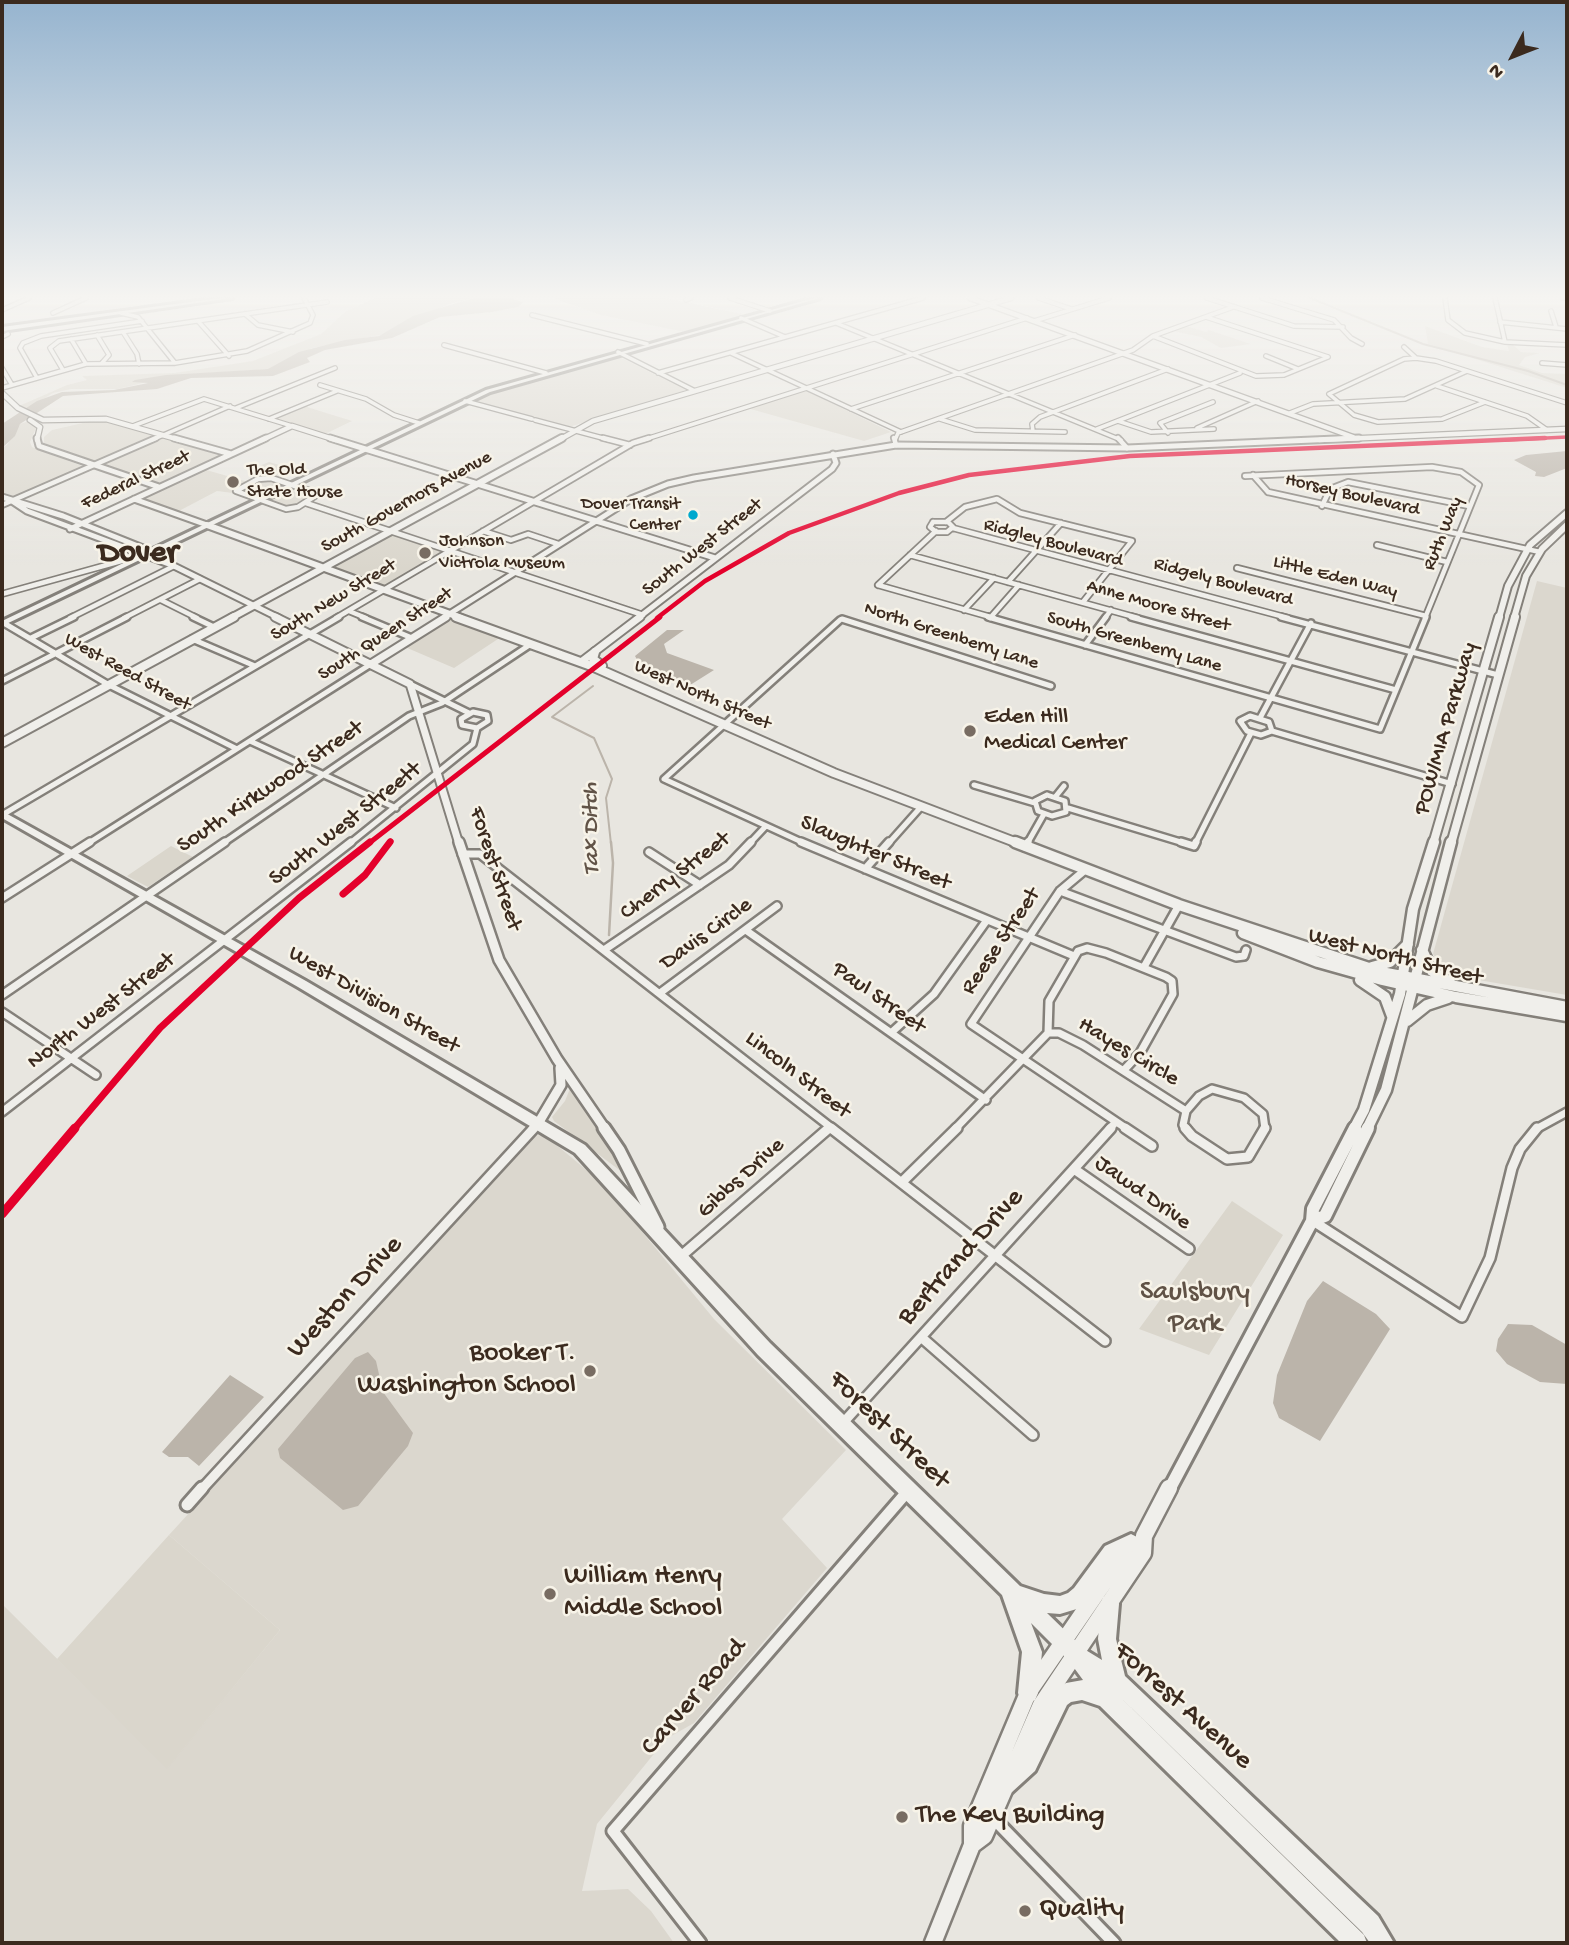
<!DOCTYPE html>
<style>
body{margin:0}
#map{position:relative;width:1569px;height:1945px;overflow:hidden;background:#e8e6e0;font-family:"Gochi Hand",sans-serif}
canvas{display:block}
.frame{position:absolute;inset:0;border:4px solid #3b2a1e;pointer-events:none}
.north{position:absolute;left:1478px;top:21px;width:70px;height:70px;-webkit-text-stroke:5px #f7f3e8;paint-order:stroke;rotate:228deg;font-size:19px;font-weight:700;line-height:28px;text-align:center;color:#3b2a1e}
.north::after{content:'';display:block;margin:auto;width:24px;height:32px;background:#3b2a1e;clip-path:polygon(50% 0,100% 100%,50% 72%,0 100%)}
</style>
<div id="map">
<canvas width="1569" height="1945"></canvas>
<div class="frame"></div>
<div class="north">N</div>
</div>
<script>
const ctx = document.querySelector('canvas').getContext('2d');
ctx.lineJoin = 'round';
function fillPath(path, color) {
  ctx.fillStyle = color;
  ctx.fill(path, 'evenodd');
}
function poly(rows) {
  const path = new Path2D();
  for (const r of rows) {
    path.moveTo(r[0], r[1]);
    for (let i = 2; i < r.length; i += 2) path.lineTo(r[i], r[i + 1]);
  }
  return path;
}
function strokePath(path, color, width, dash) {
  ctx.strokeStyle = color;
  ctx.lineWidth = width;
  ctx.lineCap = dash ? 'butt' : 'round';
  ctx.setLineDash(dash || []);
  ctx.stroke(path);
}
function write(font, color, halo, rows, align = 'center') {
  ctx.font = font + ' "Gochi Hand",sans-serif';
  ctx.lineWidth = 5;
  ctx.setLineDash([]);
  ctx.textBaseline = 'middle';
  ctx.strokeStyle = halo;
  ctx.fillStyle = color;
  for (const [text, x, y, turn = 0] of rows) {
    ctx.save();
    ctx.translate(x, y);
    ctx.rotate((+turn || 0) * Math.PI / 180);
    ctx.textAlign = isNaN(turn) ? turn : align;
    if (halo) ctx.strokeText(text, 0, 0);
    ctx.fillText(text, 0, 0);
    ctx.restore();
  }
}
const built = poly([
 [553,298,665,298,747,315,685,332,601,315],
 [616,355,686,390,569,427,472,401,503,388],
 [1537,581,1567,588,1567,995,1449,975,1433,954],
 [538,1135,548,1138,601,1182,714,1319,846,1450,782,1519,827,1568,694,1723,666,1739,597,1824,582,1891,628,1889,651,1911,674,1943,2,1943,2,1604,167,1768,280,1630,169,1535,532,1137]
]);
const green = poly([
 [376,298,473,298,449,304,386,334,312,348,273,369,176,375,118,389,71,389,53,393,26,410,19,406,67,385,87,380,82,376,174,373,253,361,321,334,346,311],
 [1186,326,1206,332,1209,330,1251,344,1221,348,1201,337,1173,331],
 [1425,326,1482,347,1509,351,1507,344,1512,344,1521,352,1540,353,1525,357,1519,365,1542,373,1567,374,1567,388,1428,344],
 [805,390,891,432,864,441,747,408],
 [304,406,352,421,325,434,275,418],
 [96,420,108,422,157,436,97,462,44,443,44,437,52,430],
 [29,421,36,428,30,442,32,447,85,467,20,495,7,497,2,495,2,448,7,445,20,424],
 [162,438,223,456,162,484,103,464],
 [269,462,296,470,280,479,315,491,320,496,295,509,280,510,233,493,217,491,177,512,141,499,203,469,248,482,260,477,259,472,252,469],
 [391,533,445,550,383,587,329,567],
 [451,618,501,637,454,668,405,647],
 [171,846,193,857,148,887,127,876],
 [571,1086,624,1170,622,1172,554,1121,552,1117,565,1101],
 [1232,1201,1283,1235,1209,1355,1139,1329],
 [169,1535,280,1630,167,1769,57,1659]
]);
const water = poly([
 [474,298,514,298,512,299,523,302,518,307,492,312,440,317,392,338,325,350,307,358,310,362,273,376,191,378,157,389,63,396,20,424,15,436,2,448,2,424,37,401,62,392,114,390,148,383,132,382,135,380,166,375,268,369,299,352,345,340,379,336,413,316],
 [1567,451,1567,468,1544,477,1535,476,1536,472,1514,460,1526,455],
 [667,630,684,630,664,644,667,653,714,670,687,687,641,667,635,656],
 [1323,1281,1376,1314,1390,1329,1320,1441,1279,1418,1273,1403,1277,1375,1307,1301],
 [1508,1324,1532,1325,1567,1345,1567,1384,1540,1382,1507,1364,1496,1351,1498,1339],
 [368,1352,376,1361,383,1392,413,1433,408,1446,358,1506,343,1510,280,1458,278,1449,355,1358],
 [230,1375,264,1397,199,1466,188,1457,169,1457,162,1452]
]);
const streamFar1 = poly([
 [1310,298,1423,344,1528,371,1567,385],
 [593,686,552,717,594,738,612,779,606,798,611,844]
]);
const stream = poly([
 [609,935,613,863,611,842]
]);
const minorFar5 = poly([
 [730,298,770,311],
 [1039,298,1071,309],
 [1207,298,1294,326,1343,327],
 [1262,298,1334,320,1351,338,1362,344],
 [1445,298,1448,320,1465,333,1505,342,1567,345],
 [1495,298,1505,342],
 [1563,298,1567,298],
 [686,300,691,298],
 [2,310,29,298],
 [1551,311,1556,327],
 [53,313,86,298],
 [121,313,138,317,175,363],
 [245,314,258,325,293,332],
 [532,315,647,344],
 [1206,317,1328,357],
 [741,318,785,337],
 [198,321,229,356],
 [1034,321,1109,298],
 [1500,322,1567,329],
 [836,323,1121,440],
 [123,332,137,354,139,364],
 [97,335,109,355,102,363],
 [1153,336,1256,376,1284,375,1328,357],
 [2,337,8,334],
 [71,339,86,364],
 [444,345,546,373],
 [1404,347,1416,358],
 [618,352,693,390],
 [731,353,901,432],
 [1266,356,1298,369],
 [1542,363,1567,365],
 [2,368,12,385],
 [63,370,50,348,59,341,327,302],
 [658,373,923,298],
 [37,378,20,348,23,343,41,336,142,321],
 [320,385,366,399,394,415,419,423],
 [1437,386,1527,416,1547,430],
 [2,388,86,364,175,363,247,351,310,323,313,315,304,298],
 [465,401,532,419],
 [1485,402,1442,419,1378,422,1354,415,1329,394,1404,359,1416,358,1436,361,1567,403],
 [236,408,335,368],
 [851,409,1075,335],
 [1290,413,1313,404,1405,399,1467,371],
 [269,419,337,391],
 [940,419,975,430,1065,432],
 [535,420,610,440],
 [1118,421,1151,432,1214,429],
 [133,426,204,399,292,426],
 [1197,428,1258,401],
 [1097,429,1240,373],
 [1033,431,1032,424,1040,417,1168,369],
 [1168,433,1160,423,1213,402],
 [152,440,230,406],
 [643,440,1027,318],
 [895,440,898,433,1133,350,1153,336,1233,307]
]);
const minorFar4 = poly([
 [603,438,630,445],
 [894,438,896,445],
 [1118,438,1127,448],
 [1253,475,1268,492],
 [1245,476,1432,467,1461,472,1479,485,1425,618],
 [271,478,313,492,315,496,298,507,286,509,236,491,258,479,271,478],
 [1268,492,1540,552],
 [306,503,643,615],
 [2,505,156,438],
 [1322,506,1330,489,1348,482,1469,506],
 [933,522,948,522,953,527,947,532,936,532,930,527,933,522],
 [946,522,965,507,997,499,1020,513,1132,541,1083,602],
 [953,528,1288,618],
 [483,531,511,540,528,534,558,544],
 [1377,545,1447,562],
 [910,555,1138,618],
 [1237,568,1426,616],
 [1008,582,1061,523],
 [878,585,994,618],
 [878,585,936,531],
 [2,594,143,555],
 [161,600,197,618],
 [964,610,994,578],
 [349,611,366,618],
 [70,618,174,566],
 [124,618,200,579],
 [336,618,633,443,649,438],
 [990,618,1019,585],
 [1105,618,1111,610]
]);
const minorFar3 = poly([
 [193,617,214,627],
 [362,617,412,638],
 [988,617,1380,729,1426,617],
 [1131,617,1396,690],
 [1281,617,1498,675],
 [842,619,1051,686],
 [2,622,109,685,237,749],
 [31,638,74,617],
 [192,639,255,666],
 [1085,645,1106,617],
 [2,681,127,617],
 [410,684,469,713],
 [473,712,487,715,488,721,477,728,462,725,461,719,473,712],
 [1250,716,1269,722,1272,731,1261,735,1247,731,1240,721,1250,716],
 [1260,718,1311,623],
 [1272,731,1452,784],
 [250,741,396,808],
 [974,785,1035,803],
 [1047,795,1065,801,1066,812,1052,816,1038,811,1035,801,1047,795],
 [1056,796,1064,786],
 [1068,808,1187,844],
 [2,815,339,617],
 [87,844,371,664],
 [222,844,409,716,442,703,531,644],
 [349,844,473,744,477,728],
 [749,844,765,827],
 [806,844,664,779,840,620],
 [888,844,920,808],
 [1027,844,1044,814],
 [1195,844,1251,733]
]);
const minorFar2 = poly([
 [801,842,1074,956],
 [1181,842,1194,846,1196,842],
 [1025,847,1028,842],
 [649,852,700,885],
 [462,854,480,854,833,1129],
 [865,869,889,842],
 [1085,870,1060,891,971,1024,1127,1129],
 [1060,891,1236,957,1244,956,1246,950],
 [2,898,90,842],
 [747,931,986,1100],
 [604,950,729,865,751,842],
 [1144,967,1179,905],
 [660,993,777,906],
 [2,995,225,842],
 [2,1012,96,1075],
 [892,1032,934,994,987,920],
 [1048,1033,1049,1001,1078,951,1087,948,1106,953,1166,977,1172,981,1173,994,1140,1053,1124,1070],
 [1048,1033,1059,1033,1083,1045,1186,1111],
 [2,1112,351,842],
 [532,1129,539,1122],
 [827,1129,830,1127],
 [955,1129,1048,1033],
 [1109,1129,1116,1122],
 [1187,1129,1183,1125,1186,1111,1199,1096,1212,1089,1244,1098,1263,1114,1265,1129],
 [1536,1129,1567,1112]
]);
const minorFar1 = poly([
 [831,1128,1105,1341],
 [1125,1128,1152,1146],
 [1185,1128,1192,1136,1227,1159,1248,1157,1265,1128],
 [1074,1169,1189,1249],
 [902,1182,957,1128],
 [1313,1221,1462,1317,1490,1258,1512,1168,1520,1149,1537,1128],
 [680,1257,829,1128],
 [921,1337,1033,1435],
 [841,1425,1111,1128],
 [201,1490,534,1128]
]);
const minor = poly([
 [187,1505,202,1488],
 [993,1818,1114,1943],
 [700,1943,613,1831,907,1492]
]);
const tertiaryFar4 = poly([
 [970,298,1353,437],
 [2,393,18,408,43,420,106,419,180,440],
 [30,420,40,427,37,440],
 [262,440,292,426,336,440],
 [1319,440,1567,429]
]);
const tertiaryFar3 = poly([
 [37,438,39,446,159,487],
 [174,438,231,454],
 [330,438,715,558],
 [2,497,63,516,143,548,148,551,147,554],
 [134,499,207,525],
 [12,501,27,511,174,566,279,618],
 [70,529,266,438],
 [443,618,631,499,668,484,694,478,896,445,1127,448,1359,438],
 [638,618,832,469,836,463,833,454]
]);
const tertiaryFar2 = poly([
 [275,617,410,684,459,844],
 [581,662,640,617],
 [371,664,446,617]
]);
const tertiaryFar1 = poly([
 [459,842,499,960,557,1059,605,1129],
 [539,1122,561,1085,560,1068]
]);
const tertiary = poly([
 [604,1128,619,1150,658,1227]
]);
const secondaryFar5 = poly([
 [559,440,593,421,1011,298]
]);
const secondaryFar4 = poly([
 [207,525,461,618],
 [231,618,562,438],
 [1499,618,1508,586,1530,545,1567,513],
 [1514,618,1526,576,1542,549,1567,525]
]);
const secondaryFar3 = poly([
 [456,617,594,667,834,773,1020,844],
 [595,652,593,659,602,666],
 [2,743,234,617],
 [1433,844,1499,617],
 [1451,844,1515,617]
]);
const secondaryFar2 = poly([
 [1015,842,1179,905,1381,972,1567,1007],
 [1243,933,1318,962,1382,980,1456,997,1567,1016],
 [1422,950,1432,971,1450,982],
 [1372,967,1390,962,1408,944],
 [1360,980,1385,997,1392,1016],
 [1407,1021,1427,1005,1448,998],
 [1354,1129,1364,1110,1400,994,1413,909,1434,842],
 [1367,1129,1386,1090,1451,842]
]);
const secondaryFar1 = poly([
 [1312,1221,1325,1216,1368,1128],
 [1169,1490,1312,1221,1313,1209,1355,1128]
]);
const secondary = poly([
 [972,1845,984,1836,1041,1705,1143,1553,1144,1536,1169,1488],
 [933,1943,972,1845,972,1826,1028,1693,1129,1546]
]);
const primary = poly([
 [814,298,820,298,490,392,2,626,2,621,486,390,814,298]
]);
const trunk = poly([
 [220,298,232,298,2,331,2,327,220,298],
 [2,811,306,981,585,1145,770,1343,1020,1586,1044,1594,1060,1596,1068,1593,1074,1588,1105,1546,1131,1534,1137,1537,1140,1543,1137,1549,1117,1558,1088,1602,1080,1608,1060,1614,1047,1613,1084,1649,1102,1660,1098,1639,1101,1604,1103,1597,1110,1595,1117,1597,1119,1604,1116,1639,1125,1676,1378,1916,1394,1943,1370,1943,1362,1932,1113,1690,1364,1935,1367,1943,1341,1943,1100,1706,1082,1700,1071,1702,1067,1705,1035,1771,1012,1792,1005,1795,998,1792,995,1785,998,1778,1021,1757,1053,1691,1066,1683,1083,1680,1069,1661,1031,1623,1042,1652,1038,1693,1035,1700,1028,1703,1021,1700,1018,1693,1022,1652,1002,1595,758,1355,575,1153,298,987,2,818,2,811]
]);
const rail1Far4 = poly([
 [1505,440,1567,437]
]);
const rail1Far3 = poly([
 [657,618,705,581,789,533,899,493,969,475,1130,456,1545,438]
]);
const rail1Far2 = poly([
 [368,844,660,617],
 [389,844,391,841]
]);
const rail1Far1 = poly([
 [343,894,365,875,390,842],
 [74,1129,160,1028,299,898,370,842]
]);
const rail1 = poly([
 [2,1214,75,1128]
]);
const markers = [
 [233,482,7,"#786c62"],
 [693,515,6,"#00a9ce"],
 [425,553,7,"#786c62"],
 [970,731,7,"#786c62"],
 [590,1371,7,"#786c62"],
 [550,1594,7,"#786c62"],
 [902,1817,7,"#786c62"],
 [1025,1911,7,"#786c62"]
];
const farBusnames = [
 ["Dover Transit",680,505],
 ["Center",680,526]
];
const farPoinames = [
 ["The Old",247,471],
 ["State House",247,493],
 ["Johnson",439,542],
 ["Victrola Museum",439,564]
];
const farStreetnames = [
 ["Federal Street",136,481,-25],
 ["Horsey Boulevard",1352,496,13],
 ["South Governors Avenue",407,503,-29],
 ["Ruth Way",1444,534,-68],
 ["Ridgley Boulevard",1053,544,15],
 ["South West Street",703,548,-38],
 ["Little Eden Way",1335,578,14],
 ["Ridgely Boulevard",1223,583,15],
 ["South New Street",334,601,-31],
 ["Anne Moore Street",1158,607,16],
 ["South Queen Street",386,635,-33],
 ["North Greenberry Lane",951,637,18],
 ["South Greenberry Lane",1134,643,16],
 ["West Reed Street",127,673,29],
 ["West North Street",702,696,24]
];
const poiNames = [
 ["Eden Hill",984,718],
 ["Medical Center",984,744]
];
const streetNames = [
 ["POW/MIA Parkway",1447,729,-74],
 ["South Kirkwood Street",271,788,-34],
 ["South West Streett",346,825,-38],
 ["Slaughter Street",875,854,23],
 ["Forest Street",494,869,72],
 ["Cherry Street",676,877,-37],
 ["Davis Circle",707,935,-36],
 ["Reese Street",1002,942,-56],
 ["West North Street",1395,958,14],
 ["Paul Street",878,999,35],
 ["West Division Street",373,1001,30],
 ["North West Street",102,1012,-37],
 ["Hayes Circle",1128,1053,31],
 ["Lincoln Street",797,1076,38],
 ["Gibbs Drive",742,1179,-42],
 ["Jawd Drive",1142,1194,35]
];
const waterNames = [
 ["Tax Ditch",593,829,-91]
];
const nearStreetnames = [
 ["Bertrand Drive",962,1258,-48],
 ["Weston Drive",346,1298,-47],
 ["Forest Street",888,1431,44],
 ["Carver Road",695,1698,-49],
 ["Forrest Avenue",1182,1707,42]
];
const nearParknames = [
 ["Saulsbury",1195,1294],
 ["Park",1195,1326]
];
const nearPoinames = [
 ["Booker T.",576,1355,"right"],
 ["Washington School",576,1387,"right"],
 ["William Henry",564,1578],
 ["Middle School",564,1610],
 ["The Key Building",916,1817],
 ["Quality",1039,1911]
];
const farTownnames = [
 ["Dover",138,555]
];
fillPath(built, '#dbd7ce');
fillPath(green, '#dad6cc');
fillPath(water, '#bbb4aa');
strokePath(streamFar1, '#bbb4aa', 2);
strokePath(stream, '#bbb4aa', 2.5);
strokePath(minorFar5, '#84807a', 6);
strokePath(minorFar4, '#84807a', 8);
strokePath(minorFar3, '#84807a', 10);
strokePath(minorFar2, '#84807a', 12);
strokePath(minorFar1, '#84807a', 14);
strokePath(minor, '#84807a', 17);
strokePath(tertiaryFar4, '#84807a', 7);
strokePath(tertiaryFar3, '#84807a', 9);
strokePath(tertiaryFar2, '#84807a', 11);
strokePath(tertiaryFar1, '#84807a', 14);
strokePath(tertiary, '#84807a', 17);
strokePath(secondaryFar5, '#84807a', 7);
strokePath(secondaryFar4, '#84807a', 10);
strokePath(secondaryFar3, '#84807a', 12);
strokePath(secondaryFar2, '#84807a', 15);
strokePath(secondaryFar1, '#84807a', 18);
strokePath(secondary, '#84807a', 21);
strokePath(primary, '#84807a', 6);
strokePath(trunk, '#84807a', 6);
strokePath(minorFar5, '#f0efeb', 3.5);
strokePath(minorFar4, '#f0efeb', 4.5);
strokePath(minorFar3, '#f0efeb', 5);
strokePath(minorFar2, '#f0efeb', 7);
strokePath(minorFar1, '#f0efeb', 9);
strokePath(minor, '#f0efeb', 11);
strokePath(tertiaryFar4, '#f0efeb', 4.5);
strokePath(tertiaryFar3, '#f0efeb', 5);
strokePath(tertiaryFar2, '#f0efeb', 7);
strokePath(tertiaryFar1, '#f0efeb', 9);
strokePath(tertiary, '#f0efeb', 11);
strokePath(secondaryFar5, '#f0efeb', 4.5);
strokePath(secondaryFar4, '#f0efeb', 6);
strokePath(secondaryFar3, '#f0efeb', 8);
strokePath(secondaryFar2, '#f0efeb', 10);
strokePath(secondaryFar1, '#f0efeb', 12);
strokePath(secondary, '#f0efeb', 16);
fillPath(primary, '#f0efeb');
fillPath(trunk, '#f0efeb');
strokePath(rail1Far4, '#e4002b', 3.5);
strokePath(rail1Far3, '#e4002b', 4.5);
strokePath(rail1Far2, '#e4002b', 5);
strokePath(rail1Far1, '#e4002b', 7);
strokePath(rail1, '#e4002b', 9);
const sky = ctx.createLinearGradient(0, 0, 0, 570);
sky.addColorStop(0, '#96b4cf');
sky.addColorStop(0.52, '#f5f4f1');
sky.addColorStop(1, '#f5f4f100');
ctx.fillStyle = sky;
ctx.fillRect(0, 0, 1569, 570);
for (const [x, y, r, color] of markers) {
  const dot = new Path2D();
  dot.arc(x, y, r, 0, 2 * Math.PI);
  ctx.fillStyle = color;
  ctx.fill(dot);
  strokePath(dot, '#f7f3e8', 2.5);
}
write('18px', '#3b2a1e', '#f7f3e8', farBusnames, 'right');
write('19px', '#3b2a1e', '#f7f3e8', farPoinames, 'left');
write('19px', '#3b2a1e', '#f7f3e8', farStreetnames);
write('23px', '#3b2a1e', '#f7f3e8', poiNames, 'left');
write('23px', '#3b2a1e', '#f7f3e8', streetNames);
write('italic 24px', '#615347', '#f7f3e8', waterNames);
write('28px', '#3b2a1e', '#f7f3e8', nearStreetnames);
write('28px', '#605246', '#f7f3e8', nearParknames);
write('28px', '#3b2a1e', '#f7f3e8', nearPoinames, 'left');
write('bold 32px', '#3b2a1e', '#f7f3e8', farTownnames);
</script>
